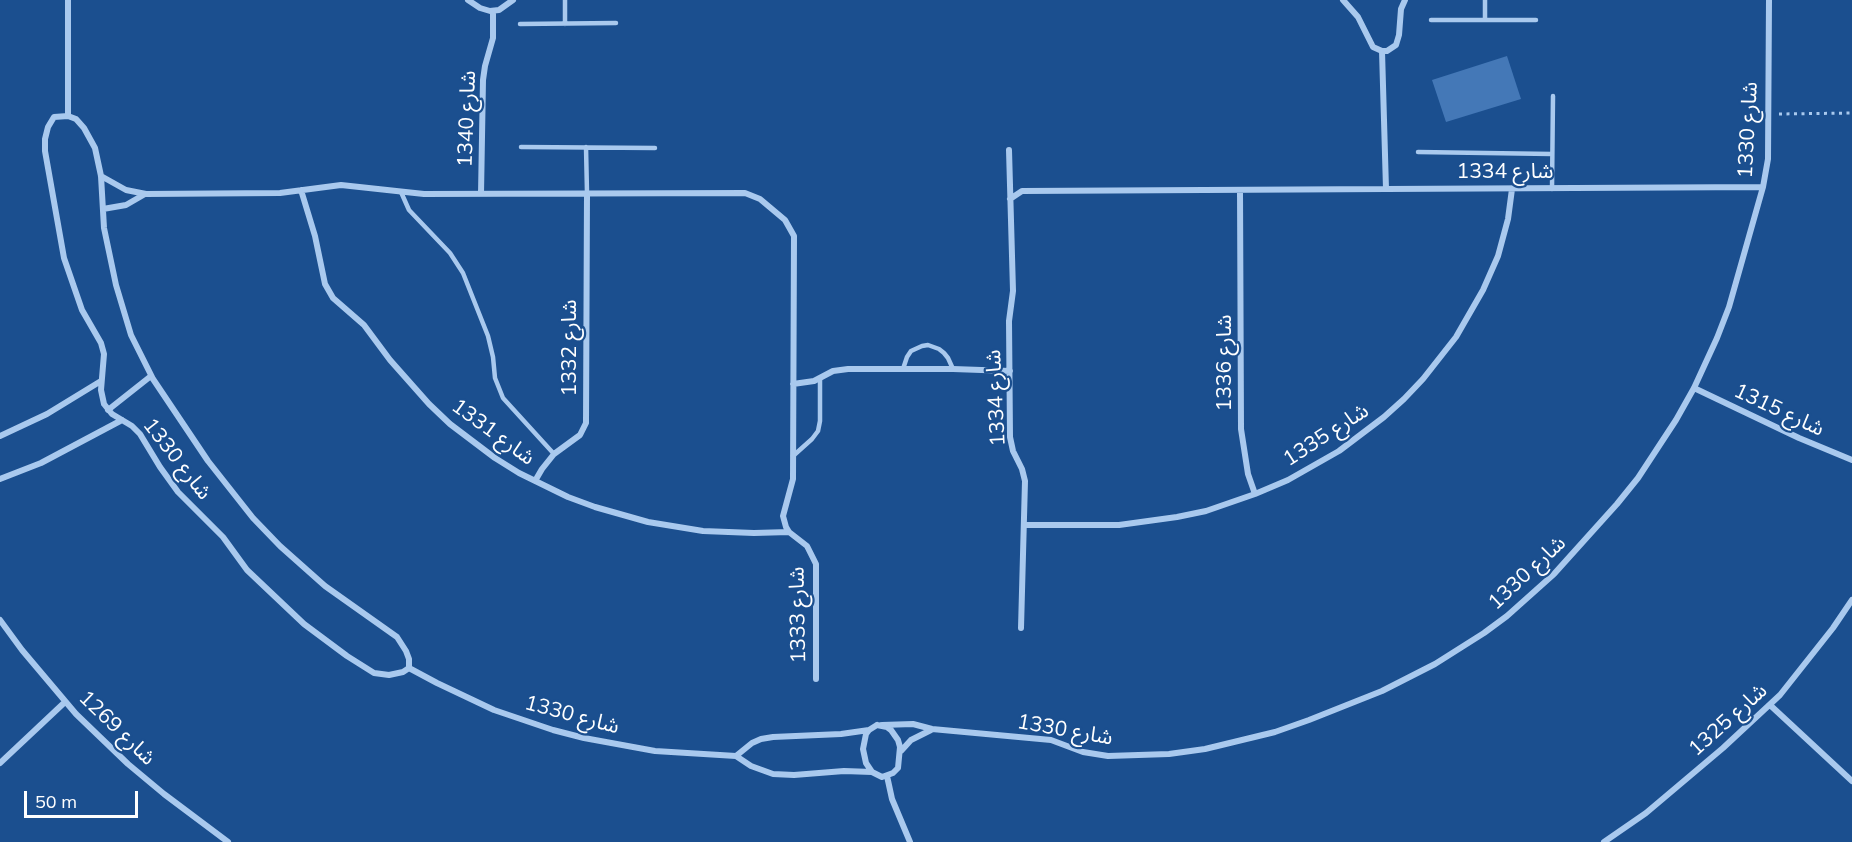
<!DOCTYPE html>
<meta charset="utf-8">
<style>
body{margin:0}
#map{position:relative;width:1852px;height:842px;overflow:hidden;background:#1b4f8f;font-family:Mulish,sans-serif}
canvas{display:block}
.scale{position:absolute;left:24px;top:791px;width:114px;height:27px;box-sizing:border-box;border:3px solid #fff;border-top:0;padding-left:8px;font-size:18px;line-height:21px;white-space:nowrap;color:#fff;-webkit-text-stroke:4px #1b4f8f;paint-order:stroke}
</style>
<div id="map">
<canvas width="1852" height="842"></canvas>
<div class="scale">50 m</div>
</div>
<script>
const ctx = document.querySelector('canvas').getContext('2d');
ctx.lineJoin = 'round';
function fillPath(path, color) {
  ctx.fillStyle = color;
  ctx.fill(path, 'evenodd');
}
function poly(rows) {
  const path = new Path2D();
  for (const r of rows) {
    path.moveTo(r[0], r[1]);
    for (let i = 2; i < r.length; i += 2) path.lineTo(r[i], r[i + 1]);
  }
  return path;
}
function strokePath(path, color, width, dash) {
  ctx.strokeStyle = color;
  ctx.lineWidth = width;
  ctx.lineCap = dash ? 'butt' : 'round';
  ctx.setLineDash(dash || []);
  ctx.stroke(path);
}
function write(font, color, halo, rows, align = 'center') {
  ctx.font = font + ' Mulish,"Noto Sans Arabic",sans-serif';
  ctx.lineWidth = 4.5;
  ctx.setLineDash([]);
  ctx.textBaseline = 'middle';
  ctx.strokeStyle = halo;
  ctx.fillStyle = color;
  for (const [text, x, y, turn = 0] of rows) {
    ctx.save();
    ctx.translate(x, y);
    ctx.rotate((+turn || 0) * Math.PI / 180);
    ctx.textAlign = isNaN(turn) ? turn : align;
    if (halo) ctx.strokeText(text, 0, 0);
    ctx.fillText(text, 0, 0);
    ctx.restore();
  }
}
const building = poly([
 [1507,56,1521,99,1446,122,1432,80]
]);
const path = poly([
 [1779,114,1852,113]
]);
const service = poly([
 [1431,20,1536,20],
 [1485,20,1485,0],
 [520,24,616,23],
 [565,24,565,0],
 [521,147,655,148],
 [586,147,587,193],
 [1418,152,1552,154],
 [1552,189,1553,96],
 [401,192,409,210,450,253,463,273,488,336,493,357,495,378,503,398,554,454],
 [903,369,907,357,911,351,922,346,928,345,939,349,944,353,948,358,953,369],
 [793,456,812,439,818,431,820,421,820,378]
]);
const minor = poly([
 [68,0,68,116],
 [468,0,480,8,490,11,499,10,513,0],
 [1343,0,1358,17,1373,47,1382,51,1387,51,1396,45,1399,35,1401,9,1405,0],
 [1382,51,1386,189,1763,187],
 [68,116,76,119,84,128,95,148,101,176,104,228,116,285,131,335,153,379,208,461,253,518,280,546,325,586,397,637,406,651,409,659,409,668,403,672,389,675,374,673,347,656,304,624,247,570,223,537,178,492,160,467,140,434,132,426,112,414,104,404,101,390,104,354,101,343,82,310,64,258,45,151,45,139,48,127,54,117,68,116],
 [1009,150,1013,291,1009,321,1010,437,1013,451,1022,469,1025,481,1021,628],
 [101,176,126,190,146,194,280,193,341,185,424,194,745,193,760,199,785,220,794,236,793,479,783,516,786,527,789,532,807,546,816,564,816,679],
 [301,190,315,236,325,284,333,298,364,325,390,360,429,404,450,424,495,458,519,473,568,497,595,507,648,522,703,531,754,533,789,532],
 [1240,190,1241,429,1248,474,1255,494],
 [481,194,483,80,485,66,493,38,493,11],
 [1010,199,1022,191,1386,189],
 [103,209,126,205,145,194],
 [793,384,814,381,833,371,848,369,953,369,1010,371],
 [1694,388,1799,438,1852,460],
 [108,410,151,376],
 [0,436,47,414,101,381],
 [0,479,41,463,122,420],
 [535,481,542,469,554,454,580,435,586,423,587,193],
 [1025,525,1119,525,1177,517,1206,511,1255,494,1288,480,1339,451,1384,417,1404,399,1423,379,1456,337,1483,290,1498,256,1508,219,1512,189],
 [0,620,22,650,76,714,128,764,164,794,228,842],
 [409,668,437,683,494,710,553,730,584,738,655,751,736,756,751,766,773,774,794,775,844,771,872,772],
 [1770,705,1852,781],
 [877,725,887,727,891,730,898,740,900,747,898,768,893,773,882,777,872,772,866,763,863,749,866,734,869,730,877,725],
 [882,725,913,724,932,729,1051,740,1083,752,1108,756,1169,754,1205,749,1275,732,1309,720,1382,691,1435,664,1484,633,1507,616,1554,574,1617,504,1638,478,1676,420,1694,388,1717,338,1729,307,1763,187,1768,159,1769,0],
 [901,751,911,740,931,730],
 [736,756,752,743,761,739,773,737,841,734,869,730],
 [0,763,65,702],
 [887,776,892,799,910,842],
 [1604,842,1646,813,1723,748,1780,695,1833,628,1852,600]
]);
const streetNames = [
 ["شارع 1340",467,119,-88],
 ["شارع 1330",1748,130,-87],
 ["شارع 1334",1505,172],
 ["شارع 1332",570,348,-90],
 ["شارع 1336",1225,363,-90],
 ["شارع 1334",996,398,-93],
 ["شارع 1315",1779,410,25],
 ["شارع 1331",493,432,36],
 ["شارع 1335",1326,435,-33],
 ["شارع 1330",177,459,52],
 ["شارع 1330",1527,573,-43],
 ["شارع 1333",798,615,-91],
 ["شارع 1330",572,715,15],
 ["شارع 1325",1728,720,-42],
 ["شارع 1269",117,728,44],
 ["شارع 1330",1065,730,10]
];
fillPath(building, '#4478b7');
strokePath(path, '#a9c9ee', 3, [3, 4.5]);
strokePath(service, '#a9c9ee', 4.5);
strokePath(minor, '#a9c9ee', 6);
write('21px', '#fff', '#1b4f8f', streetNames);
</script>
